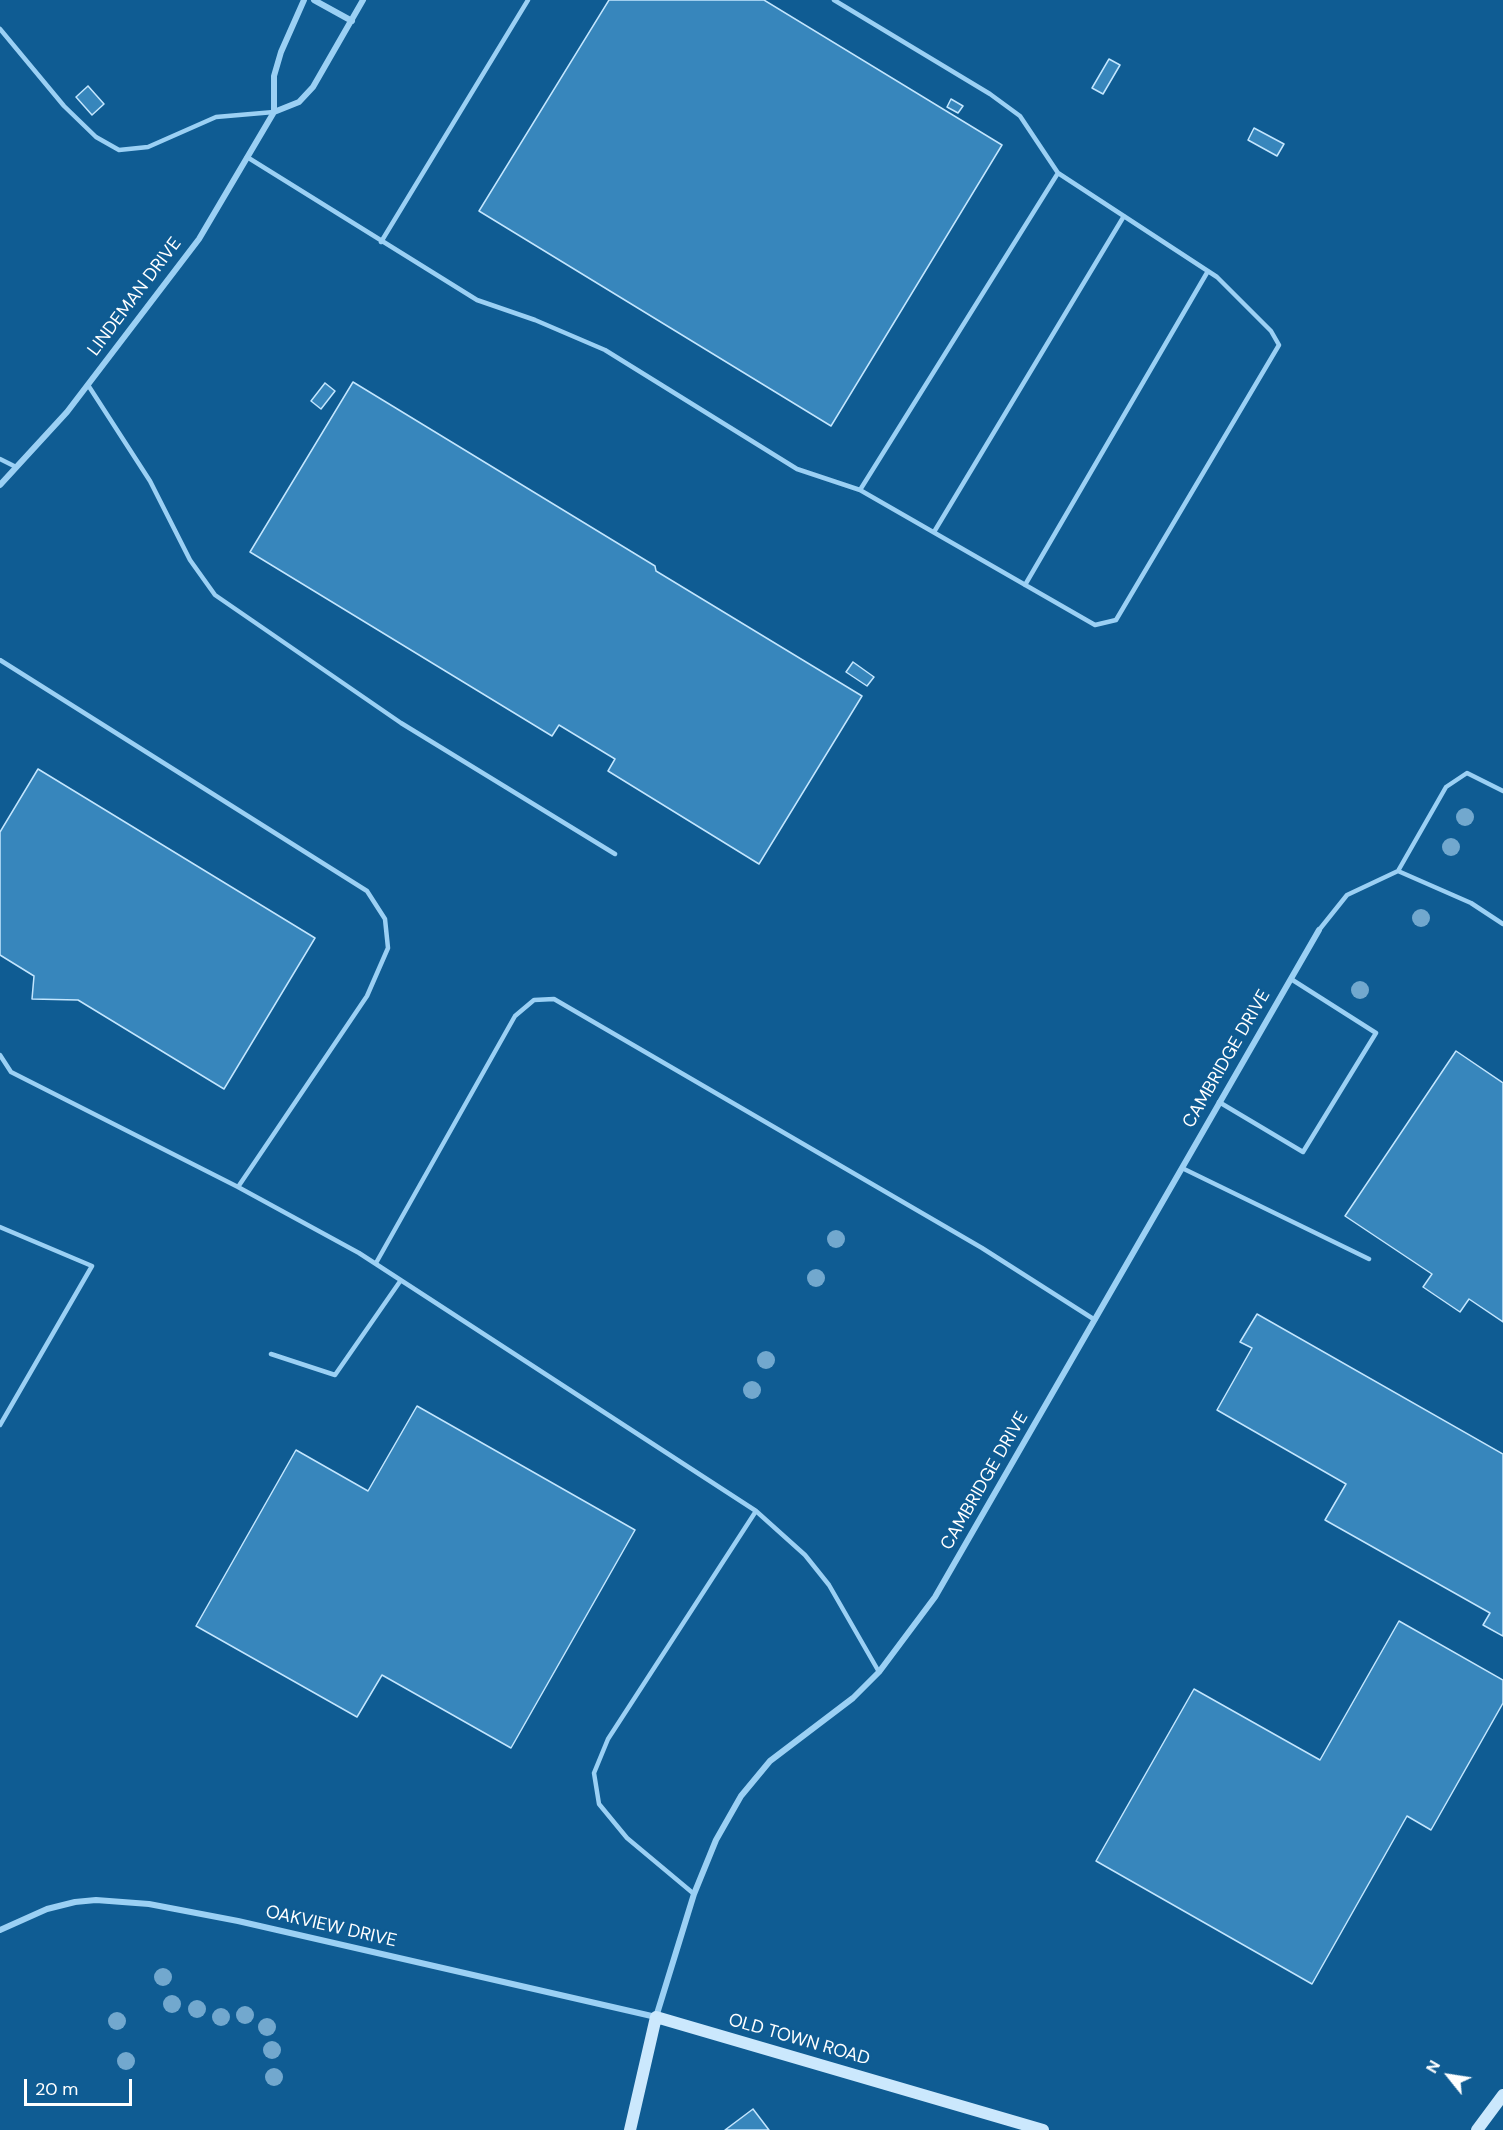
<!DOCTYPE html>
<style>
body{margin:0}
#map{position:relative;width:1503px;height:2130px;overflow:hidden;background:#0f5c93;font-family:"DM Sans",sans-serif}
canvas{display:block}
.north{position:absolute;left:1419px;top:2046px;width:60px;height:60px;-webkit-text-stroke:4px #0f5c93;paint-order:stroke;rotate:300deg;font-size:16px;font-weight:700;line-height:24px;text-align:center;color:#fff}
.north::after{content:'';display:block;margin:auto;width:21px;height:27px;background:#fff;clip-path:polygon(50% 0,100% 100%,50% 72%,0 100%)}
.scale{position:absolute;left:24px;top:2079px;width:108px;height:27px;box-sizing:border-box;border:3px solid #fff;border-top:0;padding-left:8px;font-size:18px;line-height:21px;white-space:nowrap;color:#fff;-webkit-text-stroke:4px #0f5c93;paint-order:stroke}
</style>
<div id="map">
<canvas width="1503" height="2130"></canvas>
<div class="north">N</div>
<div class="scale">20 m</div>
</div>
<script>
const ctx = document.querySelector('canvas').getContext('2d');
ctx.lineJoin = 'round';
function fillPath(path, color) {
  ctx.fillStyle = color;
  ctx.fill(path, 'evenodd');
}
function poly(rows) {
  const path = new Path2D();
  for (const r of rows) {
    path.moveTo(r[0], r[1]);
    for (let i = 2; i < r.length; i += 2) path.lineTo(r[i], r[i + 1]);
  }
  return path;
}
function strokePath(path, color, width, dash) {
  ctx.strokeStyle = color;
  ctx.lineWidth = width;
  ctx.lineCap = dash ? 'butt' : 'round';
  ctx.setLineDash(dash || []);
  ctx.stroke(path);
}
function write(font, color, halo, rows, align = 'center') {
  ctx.font = font + ' "DM Sans",sans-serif';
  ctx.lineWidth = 4.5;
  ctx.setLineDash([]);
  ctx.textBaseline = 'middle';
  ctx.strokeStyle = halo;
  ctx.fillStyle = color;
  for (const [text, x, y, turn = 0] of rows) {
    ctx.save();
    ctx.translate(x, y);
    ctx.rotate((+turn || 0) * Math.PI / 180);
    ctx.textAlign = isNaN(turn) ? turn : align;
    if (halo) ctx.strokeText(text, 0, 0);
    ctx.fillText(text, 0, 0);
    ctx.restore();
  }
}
const building = poly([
 [609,0,764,0,1002,145,831,426,479,211,609,0],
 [1109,59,1120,65,1103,94,1092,88,1109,59],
 [88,86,104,104,92,115,76,97,88,86],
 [951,99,963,106,958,113,947,107,951,99],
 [1254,128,1284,144,1277,156,1248,140,1254,128],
 [353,382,655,566,656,571,862,696,759,864,608,771,615,759,559,725,552,736,250,552,353,382],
 [325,383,335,391,321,409,311,401,325,383],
 [853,662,874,677,867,686,846,672,853,662],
 [38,769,315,938,224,1089,78,1000,32,999,34,976,0,955,0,832,38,769],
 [1456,1051,1503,1083,1503,1322,1469,1299,1460,1312,1423,1287,1432,1274,1345,1216,1456,1051],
 [1257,1314,1503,1454,1503,1636,1483,1625,1490,1613,1325,1520,1346,1484,1217,1410,1252,1348,1240,1342,1257,1314],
 [417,1406,635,1530,511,1748,382,1675,357,1717,196,1626,296,1450,368,1491,417,1406],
 [1399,1621,1503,1680,1503,1703,1431,1830,1407,1816,1312,1984,1096,1861,1194,1689,1320,1760,1399,1621],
 [753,2109,769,2130,725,2130,753,2109]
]);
const lane = poly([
 [0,29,64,106,96,137,119,150,148,147,216,117,274,112],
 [247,157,477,300,535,320,605,350,797,469,860,490,1095,625,1116,620,1279,345,1271,331,1217,277,1058,173,1020,116,990,94,834,0],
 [381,242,528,0],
 [88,385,150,481,190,560,215,595,401,723,615,854],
 [0,459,16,467],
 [860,490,1058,173],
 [934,532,1124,216],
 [1025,585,1208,271],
 [0,660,367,891,385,919,388,948,367,996,238,1187],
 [1398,871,1471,903,1503,924],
 [1319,930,1347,895,1398,871,1446,787,1467,773,1503,791],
 [0,1055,11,1072,238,1187,359,1253,756,1511,805,1555,829,1585,879,1672],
 [1219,1102,1303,1152,1376,1033,1291,979],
 [1182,1168,1369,1259],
 [0,1227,92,1266,0,1425],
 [376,1263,515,1016,534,1000,554,999,982,1248,1095,1320],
 [271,1354,335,1375,401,1280],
 [694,1894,627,1838,599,1804,594,1773,608,1739,756,1511]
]);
const street = poly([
 [314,0,352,21],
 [274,112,299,102,313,87,363,0],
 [0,485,67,412,199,239,274,112,274,76,281,52,304,0],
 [0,1930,47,1909,75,1902,96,1900,149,1904,238,1921,656,2017,694,1894,716,1840,741,1796,770,1761,853,1698,879,1672,935,1597,1319,930]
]);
const secondary = poly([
 [630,2130,656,2017,1043,2130],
 [1477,2130,1503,2095]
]);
const trees = [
 [1465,817],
 [1451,847],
 [1421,918],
 [1360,990],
 [836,1239],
 [816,1278],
 [766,1360],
 [752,1390],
 [163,1977],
 [172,2004],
 [197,2009],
 [245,2015],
 [221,2017],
 [117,2021],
 [267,2027],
 [272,2050],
 [126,2061],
 [274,2077]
];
const streetNames = [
 ["LINDEMAN DRIVE",135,297,-53],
 ["CAMBRIDGE DRIVE",1227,1059,-60],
 ["CAMBRIDGE DRIVE",985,1481,-60],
 ["OAKVIEW DRIVE",331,1927,13],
 ["OLD TOWN ROAD",799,2040,16]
];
fillPath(building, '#3786bc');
strokePath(building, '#c3e6fe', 1.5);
strokePath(lane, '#9bd0f4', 4.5);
strokePath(street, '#9bd0f4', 6);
strokePath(secondary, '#cbe8fd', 12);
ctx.fillStyle = '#72a8ce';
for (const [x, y] of trees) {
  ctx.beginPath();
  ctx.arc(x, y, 9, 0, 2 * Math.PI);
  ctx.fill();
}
write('18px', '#fff', '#0f5c93', streetNames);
</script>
